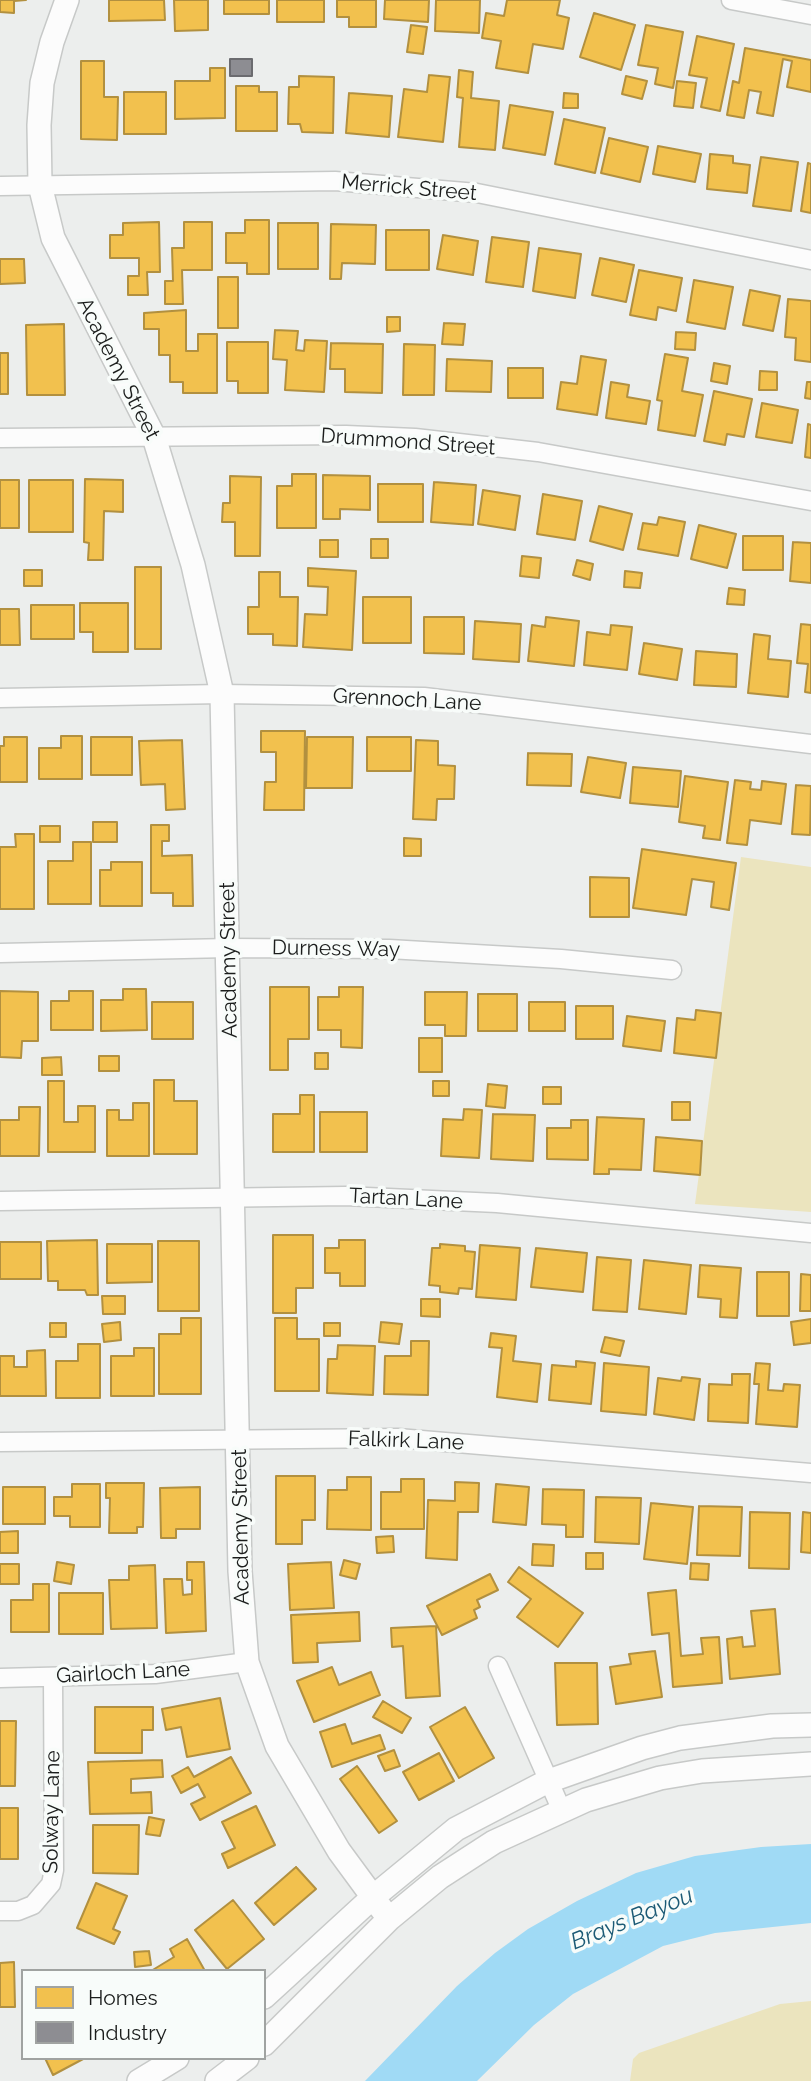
<!DOCTYPE html>
<style>
body{margin:0}
#map{position:relative;width:811px;height:2081px;overflow:hidden;background:#eceeed;font-family:Raleway,sans-serif}
canvas{display:block}
.legend{position:absolute;left:21px;top:1969px;width:245px;height:91px;box-sizing:border-box;background:#f8fcfa;border:2px solid #a0a3a1;margin:0;padding:9px 12px;list-style:none;font-size:21px;color:#1b1d1c}
.legend li{display:flex;align-items:center;gap:14px;height:35px}
.legend b{width:35px;border:2px solid #a0a3a1}
</style>
<div id="map">
<canvas width="811" height="2081"></canvas>
<ul class="legend">
<li><b style="height:19px;background:#f2c14e"></b>Homes</li>
<li><b style="height:19px;background:#8d8d92"></b>Industry</li>
</ul>
</div>
<script>
const ctx = document.querySelector('canvas').getContext('2d');
ctx.lineJoin = 'round';
function fillPath(path, color) {
  ctx.fillStyle = color;
  ctx.fill(path, 'evenodd');
}
function poly(rows) {
  const path = new Path2D();
  for (const r of rows) {
    path.moveTo(r[0], r[1]);
    for (let i = 2; i < r.length; i += 2) path.lineTo(r[i], r[i + 1]);
  }
  return path;
}
function strokePath(path, color, width, dash) {
  ctx.strokeStyle = color;
  ctx.lineWidth = width;
  ctx.lineCap = dash ? 'butt' : 'round';
  ctx.setLineDash(dash || []);
  ctx.stroke(path);
}
function write(font, color, halo, rows, align = 'center') {
  ctx.font = font + ' Raleway,sans-serif';
  ctx.lineWidth = 7;
  ctx.setLineDash([]);
  ctx.textBaseline = 'middle';
  ctx.strokeStyle = halo;
  ctx.fillStyle = color;
  for (const [text, x, y, turn = 0] of rows) {
    ctx.save();
    ctx.translate(x, y);
    ctx.rotate((+turn || 0) * Math.PI / 180);
    ctx.textAlign = isNaN(turn) ? turn : align;
    if (halo) ctx.strokeText(text, 0, 0);
    ctx.fillText(text, 0, 0);
    ctx.restore();
  }
}
const green = poly([
 [741,857,811,867,811,1212,695,1204],
 [811,2001,811,2081,630,2081,633,2059,639,2053,780,2004]
]);
const water = poly([
 [811,1844,811,1923,715,1933,663,1946,573,1994,534,2025,477,2081,365,2081,457,1986,495,1953,528,1929,577,1901,636,1873,695,1856,761,1847]
]);
const homes = poly([
 [0,0,26,0,14,1,14,13,0,12,0,0],
 [109,0,164,0,165,20,109,21,109,0],
 [174,0,208,0,208,30,175,31,174,0],
 [224,0,269,0,269,14,224,14,224,0],
 [277,0,324,0,324,22,277,22,277,0],
 [337,0,376,0,376,27,349,27,349,17,337,17,337,0],
 [385,0,429,0,428,22,384,19,385,0],
 [436,0,480,0,479,33,435,31,436,0],
 [507,0,560,0,557,15,569,18,563,49,533,44,528,73,496,68,501,41,482,38,486,13,504,16,507,0],
 [594,13,635,25,621,70,580,57,594,13],
 [411,25,427,27,423,54,407,52,411,25],
 [646,25,683,32,673,88,655,84,658,68,638,65,646,25],
 [697,36,734,44,720,111,701,107,707,78,689,75,697,36],
 [745,48,811,60,811,92,787,87,792,61,783,59,773,116,757,113,761,92,749,90,744,118,727,115,733,81,739,83,745,48],
 [81,61,104,61,104,97,118,97,117,140,81,139,81,61],
 [210,68,225,68,225,118,175,119,175,81,210,81,210,68],
 [459,70,473,72,471,98,499,101,495,150,459,147,463,98,457,97,459,70],
 [429,75,450,77,443,142,398,137,404,89,427,92,429,75],
 [299,76,334,77,333,133,302,132,300,124,288,124,289,87,299,87,299,76],
 [626,76,647,81,642,99,622,94,626,76],
 [677,81,696,83,693,108,674,106,677,81],
 [236,86,259,86,259,92,277,92,277,131,236,131,236,86],
 [124,92,166,92,166,134,124,134,124,92],
 [349,93,392,96,389,137,346,133,349,93],
 [564,93,578,94,578,108,563,108,564,93],
 [510,105,553,112,545,155,503,148,510,105],
 [564,119,605,128,595,173,555,164,564,119],
 [609,138,648,147,640,182,601,173,609,138],
 [658,146,701,154,695,182,653,174,658,146],
 [710,154,733,156,733,163,750,165,747,193,707,189,710,154],
 [761,157,798,162,791,211,753,206,761,157],
 [808,163,811,164,811,213,801,211,808,163],
 [245,220,269,220,269,274,247,274,247,263,226,263,226,233,245,233,245,220],
 [159,222,160,272,147,272,148,295,128,295,128,276,139,276,139,258,110,258,110,235,123,235,123,223,159,222],
 [184,222,212,222,212,270,182,270,183,304,165,304,165,281,173,281,172,248,184,248,184,222],
 [278,223,318,223,318,269,278,269,278,223],
 [331,224,376,225,375,264,342,263,341,279,330,279,331,224],
 [386,230,429,230,429,270,386,270,386,230],
 [443,235,478,241,473,275,437,269,443,235],
 [492,237,529,242,523,287,486,282,492,237],
 [539,248,581,254,575,298,533,291,539,248],
 [600,258,634,265,626,302,592,295,600,258],
 [0,259,24,259,25,283,0,284,0,259],
 [639,270,682,278,676,311,658,307,656,320,630,315,639,270],
 [218,277,238,277,238,328,218,328,218,277],
 [694,280,733,287,725,329,687,322,694,280],
 [750,290,780,296,773,331,743,325,750,290],
 [788,299,811,301,811,362,795,360,796,338,785,337,788,299],
 [186,310,186,351,198,351,198,334,217,334,217,393,183,393,183,382,170,382,170,355,159,355,159,329,144,329,144,313,186,310],
 [387,317,400,317,400,331,387,332,387,317],
 [444,323,465,324,463,345,442,344,444,323],
 [64,324,65,395,27,395,26,325,64,324],
 [275,330,298,331,296,350,304,351,305,340,327,341,324,392,285,390,287,360,273,359,275,330],
 [676,332,696,333,695,350,675,349,676,332],
 [227,342,268,342,268,393,238,393,238,381,227,381,227,342],
 [331,343,383,344,382,393,345,392,345,369,330,369,331,343],
 [404,344,435,345,434,395,403,395,404,344],
 [0,353,8,353,8,394,0,394,0,353],
 [665,354,688,358,682,391,703,395,695,436,658,430,662,401,657,400,665,354],
 [581,356,606,360,597,415,557,409,561,382,577,384,581,356],
 [447,359,492,361,491,392,446,391,447,359],
 [714,363,730,366,727,384,711,381,714,363],
 [508,368,543,368,543,398,508,398,508,368],
 [760,371,777,372,777,390,759,390,760,371],
 [611,382,629,385,627,397,650,401,646,424,606,418,611,382],
 [807,382,811,382,811,399,805,398,807,382],
 [714,391,752,399,744,437,727,434,725,445,704,441,714,391],
 [762,403,798,410,792,443,756,437,762,403],
 [808,424,811,425,811,458,805,457,808,424],
 [292,474,316,474,316,528,277,528,277,486,292,486,292,474],
 [323,475,370,476,370,510,340,509,340,519,323,519,323,475],
 [230,476,261,477,260,556,235,556,235,522,222,522,223,503,230,503,230,476],
 [85,479,123,480,123,512,104,511,103,560,88,560,89,543,84,542,85,479],
 [0,480,19,480,19,528,0,528,0,480],
 [29,480,73,480,73,532,29,532,29,480],
 [434,482,476,485,473,525,431,522,434,482],
 [378,484,423,484,423,522,378,522,378,484],
 [483,490,520,496,515,530,478,524,483,490],
 [543,494,582,501,575,540,537,534,543,494],
 [599,506,632,514,623,550,590,541,599,506],
 [659,517,685,522,678,556,638,549,643,523,657,525,659,517],
 [699,525,736,534,727,568,691,559,699,525],
 [743,536,783,536,783,570,743,570,743,536],
 [371,539,388,539,388,558,371,558,371,539],
 [320,540,338,540,338,557,320,557,320,540],
 [793,542,811,543,811,583,790,581,793,542],
 [522,556,541,558,539,578,520,576,522,556],
 [577,560,593,564,590,580,573,575,577,560],
 [135,567,161,567,161,649,135,649,135,567],
 [308,568,356,571,352,650,303,647,305,614,327,615,328,587,308,586,308,568],
 [24,570,42,570,42,586,24,586,24,570],
 [625,571,642,573,640,588,624,587,625,571],
 [259,572,280,572,280,597,298,597,297,646,273,645,273,634,248,634,248,607,259,607,259,572],
 [729,588,745,590,744,605,727,604,729,588],
 [363,597,411,597,411,643,363,643,363,597],
 [80,603,128,603,128,652,93,652,93,632,80,632,80,603],
 [31,605,74,605,74,639,31,639,31,605],
 [0,609,19,609,20,645,0,645,0,609],
 [424,617,464,617,464,654,424,653,424,617],
 [546,617,579,621,574,666,528,661,532,625,545,627,546,617],
 [475,621,521,624,519,662,473,659,475,621],
 [801,624,811,625,811,693,805,692,808,664,797,663,801,624],
 [611,625,632,627,627,670,584,665,587,632,610,635,611,625],
 [754,634,770,636,768,659,791,661,788,697,748,693,754,634],
 [644,643,682,649,677,680,639,674,644,643],
 [696,651,737,654,736,687,694,685,696,651],
 [261,731,305,731,304,810,264,810,265,782,276,782,276,752,261,752,261,731],
 [61,736,82,736,82,779,39,779,39,748,61,748,61,736],
 [4,737,27,737,27,782,0,782,0,746,4,746,4,737],
 [91,737,132,737,132,775,91,775,91,737],
 [307,737,353,737,352,788,306,788,307,737],
 [367,737,411,737,411,771,367,771,367,737],
 [182,740,185,809,166,810,165,784,141,785,139,741,182,740],
 [416,740,438,741,438,765,455,766,454,799,437,799,436,820,413,819,416,740],
 [528,753,572,754,571,786,527,785,528,753],
 [588,757,626,763,620,798,581,792,588,757],
 [633,767,681,771,678,807,630,803,633,767],
 [685,776,728,782,720,840,703,838,705,826,679,822,685,776],
 [735,780,751,782,750,789,761,790,762,781,786,784,781,824,750,820,747,845,727,843,735,780],
 [796,785,811,786,810,835,792,834,796,785],
 [93,822,117,822,117,842,93,842,93,822],
 [151,825,169,825,169,841,162,841,162,856,192,855,193,906,173,906,173,893,151,893,151,825],
 [40,826,60,826,60,842,40,842,40,826],
 [15,834,34,834,34,909,0,909,0,847,16,847,15,834],
 [404,838,421,839,421,856,404,856,404,838],
 [73,842,91,842,91,904,48,904,48,861,73,861,73,842],
 [642,849,736,863,729,910,711,907,714,882,692,879,686,915,633,908,642,849],
 [111,862,142,862,142,906,100,906,100,870,111,870,111,862],
 [590,877,629,878,629,917,590,917,590,877],
 [270,987,309,987,309,1039,288,1039,288,1070,270,1070,270,987],
 [339,987,363,987,362,1048,341,1047,341,1030,318,1030,318,997,339,997,339,987],
 [123,989,146,989,147,1030,101,1031,101,1000,123,1000,123,989],
 [0,991,38,992,38,1041,22,1041,21,1058,0,1057,0,991],
 [69,991,93,991,93,1030,51,1030,51,1001,69,1001,69,991],
 [425,992,467,992,466,1036,445,1036,445,1025,425,1025,425,992],
 [478,994,517,994,517,1031,478,1031,478,994],
 [152,1002,193,1002,193,1039,152,1039,152,1002],
 [529,1002,565,1002,565,1031,529,1031,529,1002],
 [576,1006,613,1006,613,1039,576,1039,576,1006],
 [696,1010,721,1013,716,1058,674,1053,677,1018,695,1020,696,1010],
 [627,1016,665,1021,661,1051,623,1046,627,1016],
 [419,1038,442,1038,442,1072,419,1072,419,1038],
 [315,1053,328,1053,328,1069,315,1069,315,1053],
 [99,1056,119,1056,119,1071,99,1071,99,1056],
 [61,1057,62,1075,42,1075,42,1058,61,1057],
 [154,1080,174,1080,174,1101,197,1101,197,1154,154,1154,154,1080],
 [48,1081,64,1081,64,1122,78,1122,78,1106,95,1106,95,1152,48,1152,48,1081],
 [433,1081,449,1081,449,1096,433,1096,433,1081],
 [488,1084,507,1086,505,1108,486,1106,488,1084],
 [543,1087,561,1087,561,1104,543,1104,543,1087],
 [300,1095,314,1095,314,1152,273,1152,273,1114,300,1114,300,1095],
 [672,1102,690,1102,690,1120,672,1120,672,1102],
 [133,1103,149,1103,149,1156,107,1156,107,1110,119,1110,119,1120,133,1120,133,1103],
 [19,1107,40,1107,39,1156,0,1156,0,1120,19,1120,19,1107],
 [464,1109,482,1110,479,1158,441,1156,443,1119,463,1120,464,1109],
 [320,1112,367,1112,367,1152,320,1152,320,1112],
 [493,1114,535,1115,533,1161,491,1159,493,1114],
 [597,1117,644,1119,641,1170,609,1169,609,1174,594,1174,597,1117],
 [571,1120,588,1120,588,1160,547,1159,547,1128,571,1128,571,1120],
 [656,1137,702,1141,700,1175,654,1171,656,1137],
 [273,1235,313,1235,313,1288,296,1288,296,1313,273,1313,273,1235],
 [97,1240,98,1295,87,1295,85,1290,58,1290,58,1281,48,1281,47,1241,97,1240],
 [339,1240,365,1240,365,1286,340,1286,340,1273,325,1273,325,1248,339,1248,339,1240],
 [158,1241,199,1241,199,1311,158,1311,158,1241],
 [0,1242,41,1242,41,1279,0,1279,0,1242],
 [107,1244,152,1244,152,1282,107,1283,107,1244],
 [440,1244,465,1246,465,1251,475,1252,472,1289,459,1288,458,1294,440,1292,440,1286,429,1285,432,1248,440,1248,440,1244],
 [480,1245,520,1248,516,1300,476,1297,480,1245],
 [536,1248,587,1253,583,1292,531,1287,536,1248],
 [597,1257,631,1260,627,1312,593,1310,597,1257],
 [644,1260,691,1265,686,1314,639,1309,644,1260],
 [700,1265,741,1268,737,1318,720,1317,721,1299,698,1297,700,1265],
 [757,1272,789,1272,789,1316,757,1316,757,1272],
 [801,1274,811,1275,811,1311,800,1311,801,1274],
 [102,1296,125,1296,125,1314,103,1314,102,1296],
 [421,1299,440,1299,440,1317,421,1316,421,1299],
 [181,1318,201,1318,201,1394,159,1394,159,1334,181,1334,181,1318],
 [275,1318,297,1318,297,1339,319,1339,319,1391,275,1391,275,1318],
 [811,1319,811,1343,794,1345,791,1322,811,1319],
 [120,1322,121,1340,104,1342,102,1324,120,1322],
 [381,1322,402,1324,399,1344,379,1342,381,1322],
 [50,1323,66,1323,66,1337,50,1337,50,1323],
 [324,1323,340,1323,340,1336,324,1336,324,1323],
 [491,1333,516,1336,513,1361,541,1364,537,1402,497,1397,502,1348,489,1347,491,1333],
 [605,1337,624,1341,620,1356,601,1352,605,1337],
 [411,1341,429,1341,428,1395,384,1394,385,1356,411,1356,411,1341],
 [78,1344,100,1344,100,1398,56,1398,56,1361,78,1361,78,1344],
 [338,1345,375,1346,373,1395,327,1393,328,1359,337,1359,338,1345],
 [134,1348,154,1348,154,1396,111,1396,111,1356,134,1356,134,1348],
 [45,1350,46,1396,0,1396,0,1356,14,1356,14,1367,27,1367,27,1351,45,1350],
 [576,1361,595,1363,591,1404,549,1400,552,1365,576,1367,576,1361],
 [604,1363,649,1367,646,1415,601,1411,604,1363],
 [756,1363,770,1364,768,1390,783,1391,784,1384,800,1385,797,1427,756,1424,759,1384,754,1384,756,1363],
 [732,1374,750,1374,748,1423,708,1421,709,1384,732,1385,732,1374],
 [682,1377,700,1379,694,1420,654,1414,658,1378,681,1381,682,1377],
 [276,1476,315,1476,315,1520,302,1520,302,1544,276,1544,276,1476],
 [347,1477,371,1477,371,1530,327,1529,328,1490,347,1490,347,1477],
 [401,1479,424,1479,424,1529,381,1529,381,1492,401,1492,401,1479],
 [455,1482,479,1483,478,1512,458,1512,457,1560,426,1558,428,1500,455,1501,455,1482],
 [106,1483,144,1483,143,1527,137,1527,137,1533,109,1533,110,1498,106,1498,106,1483],
 [72,1484,100,1484,100,1527,70,1527,70,1516,54,1516,54,1497,72,1497,72,1484],
 [496,1484,529,1487,526,1525,493,1522,496,1484],
 [3,1487,45,1487,45,1524,3,1524,3,1487],
 [200,1487,200,1529,176,1529,176,1538,161,1538,160,1488,200,1487],
 [543,1489,584,1490,583,1537,566,1537,566,1525,542,1524,543,1489],
 [596,1497,641,1498,639,1544,595,1542,596,1497],
 [651,1503,693,1507,687,1564,644,1559,651,1503],
 [699,1506,742,1507,740,1556,697,1555,699,1506],
 [750,1512,790,1513,789,1569,749,1568,750,1512],
 [803,1512,811,1513,811,1553,801,1552,803,1512],
 [18,1531,18,1553,0,1553,0,1532,18,1531],
 [393,1536,394,1552,377,1553,376,1537,393,1536],
 [533,1544,554,1545,553,1566,532,1565,533,1544],
 [586,1553,603,1553,603,1569,586,1569,586,1553],
 [344,1560,360,1564,356,1579,340,1575,344,1560],
 [57,1562,74,1565,71,1584,54,1581,57,1562],
 [187,1562,204,1562,206,1631,166,1633,164,1579,182,1579,183,1595,192,1594,192,1580,187,1580,187,1562],
 [331,1562,334,1608,290,1610,288,1564,331,1562],
 [691,1563,709,1564,708,1580,690,1579,691,1563],
 [0,1564,19,1564,19,1584,0,1584,0,1564],
 [155,1565,157,1628,111,1629,109,1580,129,1580,129,1566,155,1565],
 [519,1567,583,1613,558,1647,517,1617,531,1599,508,1582,519,1567],
 [490,1574,498,1590,477,1600,480,1607,474,1610,477,1618,442,1635,427,1606,490,1574],
 [33,1584,49,1584,49,1632,11,1632,11,1600,33,1600,33,1584],
 [676,1590,681,1656,703,1654,701,1638,719,1637,722,1683,673,1687,669,1633,652,1635,648,1593,676,1590],
 [59,1593,103,1593,103,1634,59,1634,59,1593],
 [775,1609,780,1674,730,1679,727,1639,742,1637,743,1647,755,1646,751,1611,775,1609],
 [359,1612,360,1641,317,1643,318,1662,293,1663,291,1615,359,1612],
 [436,1626,440,1696,406,1698,403,1646,392,1647,391,1628,436,1626],
 [655,1651,662,1697,616,1704,610,1667,631,1664,629,1654,655,1651],
 [555,1663,597,1663,598,1724,557,1725,555,1663],
 [332,1667,339,1685,371,1672,380,1695,314,1722,297,1681,332,1667],
 [220,1698,230,1749,187,1757,181,1727,166,1730,162,1709,220,1698],
 [383,1701,411,1718,402,1733,373,1717,383,1701],
 [95,1707,153,1707,153,1730,142,1730,142,1753,95,1753,95,1707],
 [465,1707,494,1758,459,1778,430,1727,465,1707],
 [0,1721,16,1721,15,1786,0,1786,0,1721],
 [345,1724,352,1744,380,1735,385,1749,332,1767,320,1732,345,1724],
 [394,1750,400,1766,385,1771,378,1756,394,1750],
 [439,1753,454,1781,419,1800,403,1772,439,1753],
 [231,1757,251,1793,200,1820,191,1804,205,1797,198,1784,181,1793,172,1776,188,1767,194,1777,231,1757],
 [162,1760,163,1777,131,1779,131,1793,151,1792,152,1813,90,1814,88,1762,162,1760],
 [357,1766,397,1821,379,1833,340,1779,357,1766],
 [256,1806,275,1845,228,1868,222,1854,235,1848,222,1822,256,1806],
 [0,1808,18,1808,18,1859,0,1859,0,1808],
 [149,1817,164,1820,160,1836,146,1834,149,1817],
 [93,1825,139,1825,138,1874,93,1873,93,1825],
 [296,1867,316,1889,274,1925,255,1903,296,1867],
 [96,1883,127,1896,113,1929,120,1932,114,1944,77,1928,96,1883],
 [233,1900,264,1939,227,1969,195,1930,233,1900],
 [187,1939,205,1971,151,1971,174,1957,170,1949,187,1939],
 [149,1951,151,1965,135,1967,134,1952,149,1951],
 [14,1962,15,2007,0,2007,0,1963,14,1962],
 [45,2058,85,2058,53,2075,45,2058]
]);
const industry = poly([
 [230,59,252,59,252,76,230,76,230,59]
]);
const street = poly([
 [731,0,811,15],
 [0,186,335,181,477,193,811,260],
 [0,438,346,435,415,438,538,452,811,501],
 [0,698,222,694,424,697,811,744],
 [0,953,229,948,389,949,561,959,672,970],
 [0,1201,345,1196,497,1203,811,1233],
 [0,1442,398,1438,811,1473],
 [498,1666,562,1811],
 [0,1678,155,1674,247,1662],
 [0,1911,18,1911,33,1905,51,1884,54,1870,53,1677]
]);
const secondary = poly([
 [67,0,52,42,42,83,39,125,40,185,53,238,154,437,193,565,222,694,240,1571,247,1662,277,1746,339,1851,389,1919],
 [264,1997,372,1898,456,1829,546,1782,642,1748,680,1738,772,1726,811,1725],
 [264,2044,389,1919,440,1877,494,1842,586,1800,660,1778,702,1771,811,1764],
 [139,2081,177,2058],
 [217,2081,247,2058]
]);
const streetNames = [
 ["Merrick Street",409,188,5],
 ["Academy Street",118,369,63],
 ["Drummond Street",408,442,4],
 ["Grennoch Lane",407,700,3],
 ["Durness Way",336,949,1],
 ["Academy Street",229,960,-91],
 ["Tartan Lane",406,1199,3],
 ["Falkirk Lane",406,1441,2],
 ["Academy Street",241,1527,-91],
 ["Gairloch Lane",123,1673,-3],
 ["Solway Lane",52,1812,-89]
];
const waterNames = [
 ["Brays Bayou",632,1919,-22]
];
fillPath(green, '#ebe4be');
fillPath(water, '#a0daf5');
fillPath(homes, '#f2c14e');
strokePath(homes, '#b2903f', 2);
fillPath(industry, '#8d8d92');
strokePath(industry, '#6b6b6f', 2);
strokePath(street, '#c7c9c8', 21);
strokePath(secondary, '#c7c9c8', 26);
strokePath(street, '#fcfcfc', 18);
strokePath(secondary, '#fcfcfc', 23);
write('21px', '#1b1d1c', '#f8fcfa', streetNames);
write('italic 23px', '#1b5a75', '#f8fcfa', waterNames);
</script>
